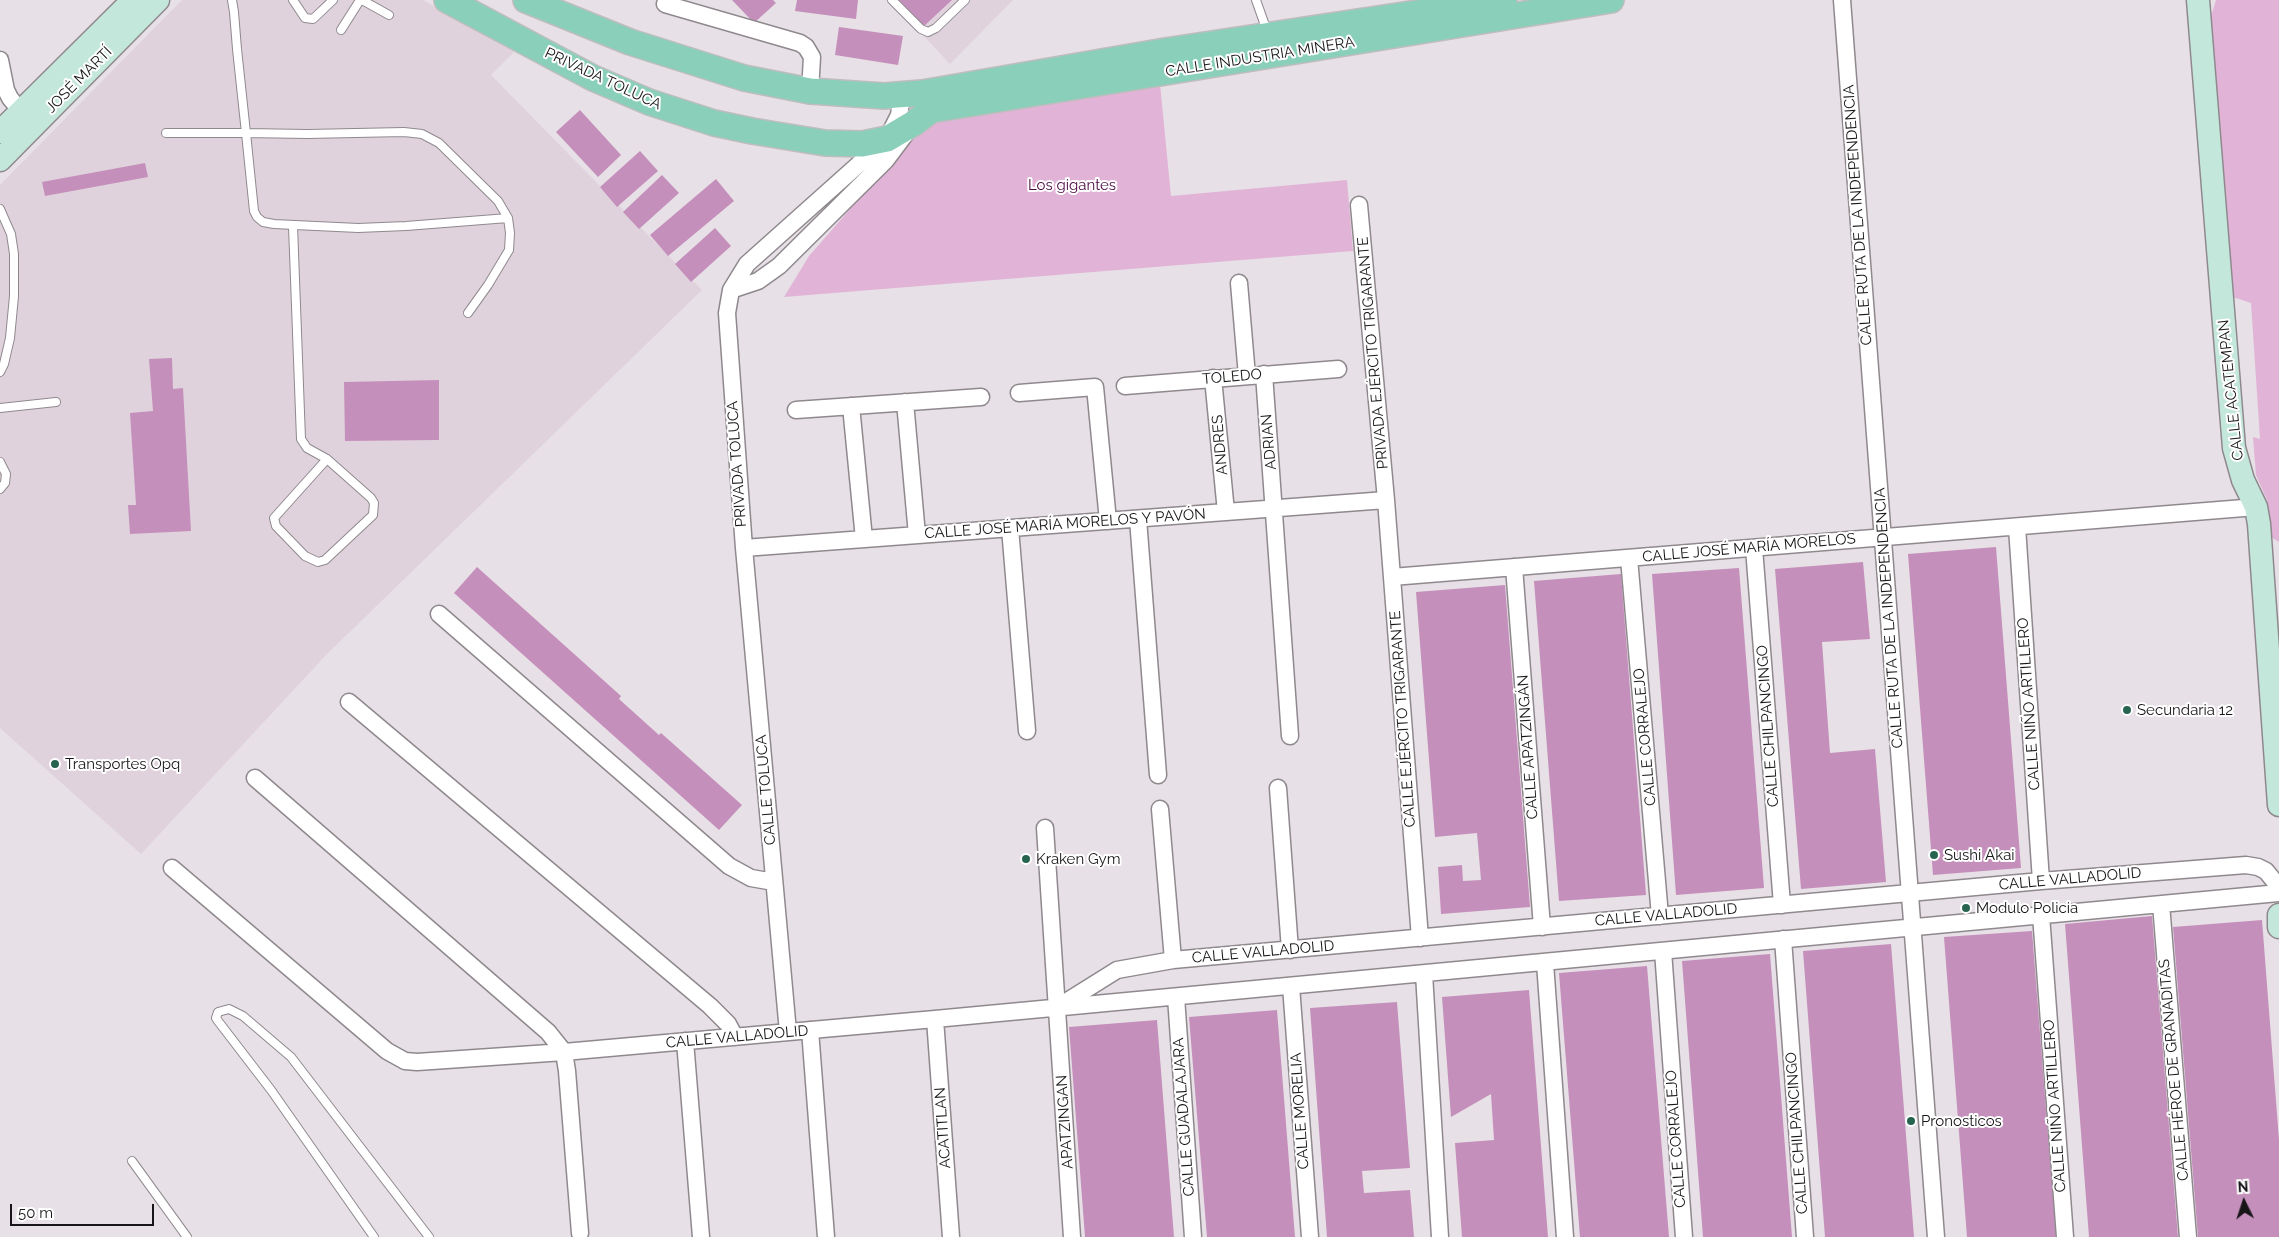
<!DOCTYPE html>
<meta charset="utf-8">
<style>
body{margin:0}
#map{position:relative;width:2279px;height:1237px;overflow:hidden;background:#e7e0e6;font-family:Raleway,sans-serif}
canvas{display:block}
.north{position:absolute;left:2219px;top:1177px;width:50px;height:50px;-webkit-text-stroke:4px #fff;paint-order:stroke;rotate:356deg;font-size:14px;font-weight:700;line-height:20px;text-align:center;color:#171517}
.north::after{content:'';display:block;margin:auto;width:18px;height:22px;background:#171517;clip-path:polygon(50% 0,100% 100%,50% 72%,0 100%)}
.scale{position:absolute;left:10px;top:1204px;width:144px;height:22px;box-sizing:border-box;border:2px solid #171517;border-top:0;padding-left:6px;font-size:15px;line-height:18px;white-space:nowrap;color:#171517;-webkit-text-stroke:4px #fff;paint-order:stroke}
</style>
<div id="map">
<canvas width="2279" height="1237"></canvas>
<div class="north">N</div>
<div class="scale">50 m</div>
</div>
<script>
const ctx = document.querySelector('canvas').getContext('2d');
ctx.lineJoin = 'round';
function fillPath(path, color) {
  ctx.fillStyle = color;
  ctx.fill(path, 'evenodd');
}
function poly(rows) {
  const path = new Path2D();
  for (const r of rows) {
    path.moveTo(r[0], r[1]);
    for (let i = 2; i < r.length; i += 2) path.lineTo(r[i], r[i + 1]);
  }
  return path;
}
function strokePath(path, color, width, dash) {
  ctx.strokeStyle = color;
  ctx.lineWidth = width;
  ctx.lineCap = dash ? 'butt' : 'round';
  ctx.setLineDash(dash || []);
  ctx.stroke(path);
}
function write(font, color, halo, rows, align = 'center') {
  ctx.font = font + ' Raleway,sans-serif';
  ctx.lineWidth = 4;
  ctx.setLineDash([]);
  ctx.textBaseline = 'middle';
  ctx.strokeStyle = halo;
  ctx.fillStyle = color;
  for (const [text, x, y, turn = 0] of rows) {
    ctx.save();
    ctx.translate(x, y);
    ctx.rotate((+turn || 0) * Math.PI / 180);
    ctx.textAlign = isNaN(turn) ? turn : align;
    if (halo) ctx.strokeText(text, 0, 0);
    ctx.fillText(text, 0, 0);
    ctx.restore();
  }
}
const built = poly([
 [182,0,423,0,514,52,491,75,702,290,327,654,141,854,0,728,0,185],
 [890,0,1013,0,950,64]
]);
const green = poly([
 [2216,0,2279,0,2279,542,2271,537,2267,500,2256,475,2253,437,2260,439,2251,303,2233,297,2209,23],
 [1160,84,1171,196,1347,180,1353,251,784,297,809,256,933,114]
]);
const building = poly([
 [732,0,773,0,776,3,754,23],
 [797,0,858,0,856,19,795,11],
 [899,0,952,0,924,26],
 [839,27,903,36,898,65,835,55],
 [580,110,621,155,598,177,556,132],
 [640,151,658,171,617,207,600,187],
 [145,163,148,177,45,196,42,182],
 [662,175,679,193,639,229,623,212],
 [716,179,734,201,668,256,650,235],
 [715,228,731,246,691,282,675,264],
 [172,358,173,389,183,388,191,531,130,534,128,505,136,505,130,413,153,411,149,359],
 [439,380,439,440,345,441,344,382],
 [1996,547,2021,868,1933,875,1908,554],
 [1863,562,1870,639,1822,642,1830,753,1875,749,1886,882,1801,889,1775,569],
 [477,567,621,696,619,699,659,735,661,733,742,805,719,830,454,593],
 [1739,568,1764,888,1676,895,1652,574],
 [1621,574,1646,895,1559,901,1534,581],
 [1505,585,1530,907,1441,914,1438,867,1462,865,1463,881,1481,880,1477,833,1435,837,1416,592],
 [2152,916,2178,1237,2089,1237,2065,924],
 [2262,920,2279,1140,2279,1237,2198,1237,2173,927],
 [2032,931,2056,1237,1967,1237,1944,937],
 [1891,944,1914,1237,1825,1237,1803,951],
 [1770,954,1792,1237,1703,1237,1682,961],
 [1647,966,1669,1237,1580,1237,1559,973],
 [1529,990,1548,1237,1462,1237,1455,1143,1494,1140,1491,1094,1451,1117,1442,997],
 [1397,1002,1410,1168,1362,1171,1364,1193,1410,1190,1414,1237,1327,1237,1310,1008],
 [1277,1010,1295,1237,1207,1237,1189,1017],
 [1157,1020,1174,1237,1085,1237,1069,1027]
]);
const lane = poly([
 [293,0,305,18,313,19,333,0],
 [362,0,389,15],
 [892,0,921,29,928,32,936,28,965,0],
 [1256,0,1267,31],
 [341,30,360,0],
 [166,133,246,133,307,134,404,132,422,134,439,143,498,201,508,218,406,226,358,228,274,224,263,222,257,217,254,211,246,133,237,49,234,12,232,0],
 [0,209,11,234,14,254,14,296,10,338,4,364,0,372],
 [293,226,301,439,307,448,327,459,371,498,374,503,373,515,325,560,318,562,305,556,276,526,274,518,327,459],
 [468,313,488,285,509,250,510,233,508,218],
 [0,408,56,402],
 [0,462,6,474,5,483,0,489],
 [132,1161,187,1237],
 [374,1237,271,1090,218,1021,216,1018,218,1012,229,1009,243,1016,291,1057,429,1237]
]);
const street = poly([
 [1842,0,1936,1237],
 [665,4,800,43,806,47,812,57,810,91],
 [0,60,6,90,10,98,27,119],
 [1359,205,1386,500,1420,938],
 [1239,283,1247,376],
 [731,290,758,281,779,266,886,160,907,132],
 [1264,374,1290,736],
 [1213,378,1226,512],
 [1125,386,1338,369],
 [1019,393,1095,387,1108,521],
 [905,402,917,535],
 [851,406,864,539],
 [796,410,981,397],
 [1138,519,1158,775],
 [2017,527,2041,881],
 [1010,528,1027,731],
 [744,548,1386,500],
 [1754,548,1782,905],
 [1629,558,1660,916],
 [1514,567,1542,927],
 [1392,577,2256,507],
 [439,614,729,866,751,878,774,882],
 [349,702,710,1006,728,1024,735,1037],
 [255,778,548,1032,564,1052,567,1071,580,1233],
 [1278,788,1290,950],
 [1160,809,1173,960],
 [1045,828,1072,1237],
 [172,868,387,1051,405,1061,417,1062,564,1052,935,1019,2279,893],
 [2161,904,2188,1237],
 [2041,915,2065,1237],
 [1783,939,1805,1237],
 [1663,951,1684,1237],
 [1545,963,1565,1237],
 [1424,974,1440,1237],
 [1291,986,1310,1237],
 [1176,997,1193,1237],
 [1061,1005,1117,970,1173,960,2041,881,2246,865,2258,867,2266,871,2279,887],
 [935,1019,951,1237],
 [810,1030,826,1237],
 [788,1032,744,548,727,313,731,290,747,264,887,139,899,115,902,95],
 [685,1041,701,1237]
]);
const secondary = poly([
 [2198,0,2234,448,2243,480,2256,507,2259,524,2279,805],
 [0,132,133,0],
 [0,160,158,0],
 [2279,915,2279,927]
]);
const primary = poly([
 [447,0,593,78,649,102,714,123,752,131,825,143,862,144,887,139,914,123,931,110,1611,0],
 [526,0,630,42,744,78,810,91,884,96,922,93,1165,51,1504,0]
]);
const markers = [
 [2127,710,5,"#276450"],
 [55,764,5,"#276450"],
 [1934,855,5,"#276450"],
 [1026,859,5,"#276450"],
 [1966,908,5,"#276450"],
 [1911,1121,5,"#276450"]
];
const streetNames = [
 ["CALLE INDUSTRIA MINERA",1260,57,-9],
 ["PRIVADA TOLUCA",603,79,25],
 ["JOSÉ MARTÍ",79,80,-45],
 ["CALLE RUTA DE LA INDEPENDENCIA",1858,215,-94],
 ["PRIVADA EJÉRCITO TRIGARANTE",1373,353,-95],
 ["TOLEDO",1232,377,-5],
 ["CALLE ACATEMPAN",2231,390,-96],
 ["ADRIAN",1269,442,-95],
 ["ANDRES",1220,445,-95],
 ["PRIVADA TOLUCA",737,464,-94],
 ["CALLE JOSÉ MARÍA MORELOS Y PAVÓN",1065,524,-4],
 ["CALLE JOSÉ MARÍA MORELOS",1749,548,-5],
 ["CALLE RUTA DE LA INDEPENDENCIA",1889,618,-94],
 ["CALLE NIÑO ARTILLERO",2029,704,-94],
 ["CALLE EJÉRCITO TRIGARANTE",1403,719,-94],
 ["CALLE CHILPANCINGO",1768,726,-94],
 ["CALLE CORRALEJO",1645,737,-95],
 ["CALLE APATZINGÁN",1528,747,-94],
 ["CALLE TOLUCA",766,790,-95],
 ["CALLE VALLADOLID",2070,879,-5],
 ["CALLE VALLADOLID",1666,915,-5],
 ["CALLE VALLADOLID",1263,952,-5],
 ["CALLE VALLADOLID",737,1037,-5],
 ["CALLE HÉROE DE GRANADITAS",2174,1070,-95],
 ["CALLE NIÑO ARTILLERO",2055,1106,-94],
 ["CALLE MORELIA",1300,1111,-94],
 ["CALLE GUADALAJARA",1184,1117,-94],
 ["APATZINGAN",1065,1122,-94],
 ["ACATITLAN",943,1128,-94],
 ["CALLE CHILPANCINGO",1797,1133,-94],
 ["CALLE CORRALEJO",1676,1139,-94]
];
const parkNames = [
 ["Los gigantes",1072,185]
];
const poiNames = [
 ["Secundaria 12",2137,710],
 ["Transportes Opq",65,764],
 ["Sushi Akai",1944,855],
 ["Kraken Gym",1036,859],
 ["Modulo Policia",1976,908],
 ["Pronosticos",1921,1121]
];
fillPath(built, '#e0d2dc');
fillPath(green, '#e1b4d7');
fillPath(building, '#c58fbb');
strokePath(lane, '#8f898e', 10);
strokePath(street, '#8f898e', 19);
strokePath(secondary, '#8f898e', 25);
strokePath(primary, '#bebdbe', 28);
strokePath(lane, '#fff', 8);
strokePath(street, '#fff', 16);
strokePath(secondary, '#c4e7dc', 22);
strokePath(primary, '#8acfb9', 25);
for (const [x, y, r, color] of markers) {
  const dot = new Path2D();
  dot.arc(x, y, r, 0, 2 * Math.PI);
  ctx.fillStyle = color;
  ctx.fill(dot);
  strokePath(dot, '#fff', 2);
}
write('15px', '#171517', '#fff', streetNames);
write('15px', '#4b0843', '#fff', parkNames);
write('15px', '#171517', '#fff', poiNames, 'left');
</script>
